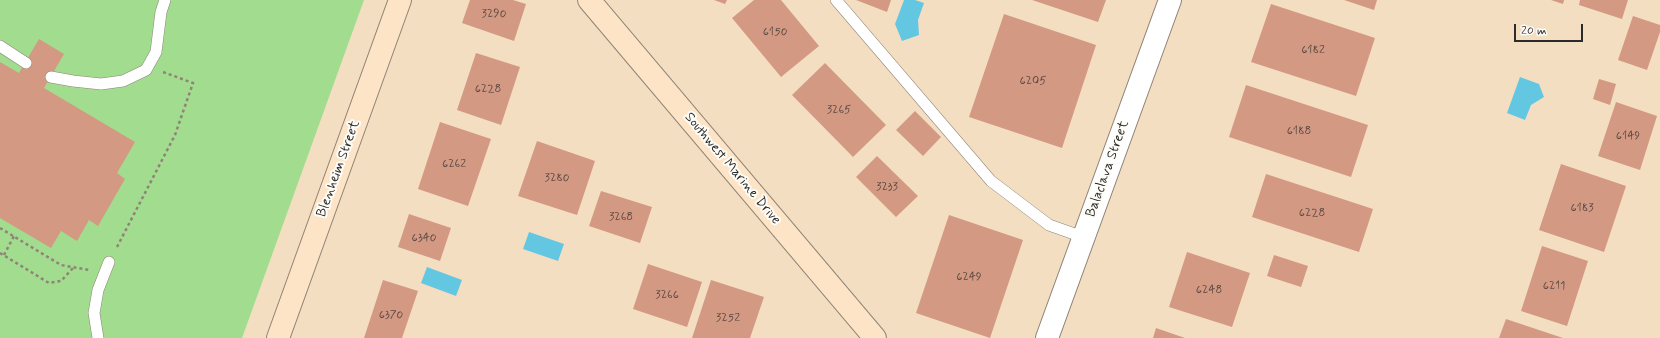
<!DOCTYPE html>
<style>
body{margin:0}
#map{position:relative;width:1660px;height:338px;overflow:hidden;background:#f3dec2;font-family:Mynerve,sans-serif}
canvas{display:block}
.scale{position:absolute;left:1514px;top:24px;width:69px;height:18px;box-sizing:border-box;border:2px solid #2b2b2b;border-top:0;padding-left:5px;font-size:12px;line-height:14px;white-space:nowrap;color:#2b2b2b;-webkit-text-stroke:3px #fdfcf7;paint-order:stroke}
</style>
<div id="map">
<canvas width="1660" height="338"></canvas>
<div class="scale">20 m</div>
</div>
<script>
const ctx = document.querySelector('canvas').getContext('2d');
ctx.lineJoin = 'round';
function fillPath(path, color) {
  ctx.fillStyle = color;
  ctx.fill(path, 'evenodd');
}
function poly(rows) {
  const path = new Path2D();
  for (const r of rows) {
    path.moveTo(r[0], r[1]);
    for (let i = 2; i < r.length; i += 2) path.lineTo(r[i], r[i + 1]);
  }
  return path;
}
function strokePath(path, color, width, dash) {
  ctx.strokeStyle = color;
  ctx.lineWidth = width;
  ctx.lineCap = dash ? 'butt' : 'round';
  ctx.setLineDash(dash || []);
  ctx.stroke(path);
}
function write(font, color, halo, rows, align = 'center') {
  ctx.font = font + ' Mynerve,sans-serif';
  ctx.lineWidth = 4;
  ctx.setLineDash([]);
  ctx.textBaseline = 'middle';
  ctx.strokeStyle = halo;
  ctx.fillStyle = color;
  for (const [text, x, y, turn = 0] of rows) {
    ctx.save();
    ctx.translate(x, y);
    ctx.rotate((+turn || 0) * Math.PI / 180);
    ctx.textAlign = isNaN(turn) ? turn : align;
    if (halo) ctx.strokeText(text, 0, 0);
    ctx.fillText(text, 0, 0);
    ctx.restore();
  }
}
const green = poly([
 [0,0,364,0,242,338,0,338]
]);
const water = poly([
 [904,0,915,0,924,3,918,20,919,35,902,41,895,24],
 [1520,77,1539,84,1544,97,1531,105,1525,120,1507,113],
 [529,232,564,244,558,261,523,249],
 [427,267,462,280,456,296,421,283]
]);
const building = poly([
 [470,0,513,0,526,4,514,41,462,23],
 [714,0,727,0,725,4],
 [754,0,781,0,819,46,781,77,732,18],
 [856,0,891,0,887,12],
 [1032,0,1106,0,1098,22],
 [1344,0,1377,0,1374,10],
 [1551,0,1564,0,1563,4],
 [1580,0,1628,0,1622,19,1579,5],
 [1271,4,1375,38,1356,96,1251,62],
 [1004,14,1096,45,1062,148,969,117],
 [1633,16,1660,25,1660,32,1647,70,1618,60],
 [39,39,64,54,44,88,135,142,117,173,125,179,98,226,89,220,77,241,61,231,51,248,0,218,0,62,19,73],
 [476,53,520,67,501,125,457,110],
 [825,63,886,125,853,157,792,95],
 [1599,79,1616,84,1610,105,1593,99],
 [1246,85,1368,125,1351,177,1229,137],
 [1616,102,1657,116,1640,170,1598,156],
 [915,111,941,137,923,156,896,130],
 [440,122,491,139,468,206,418,189],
 [537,141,595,161,577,215,518,196],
 [877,156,918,196,896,217,856,177],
 [1561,164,1626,186,1604,252,1539,230],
 [1266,174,1373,209,1359,252,1252,217],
 [601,191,652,207,640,243,589,226],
 [409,214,451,228,440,261,398,247],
 [949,215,1023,240,990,338,916,313],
 [1542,246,1588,261,1567,326,1521,311],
 [1187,252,1250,273,1232,327,1169,307],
 [1274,255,1308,266,1301,287,1267,276],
 [648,264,702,282,687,327,633,309],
 [383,280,418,291,402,338,364,338],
 [711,280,764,297,750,338,692,338],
 [1506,319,1563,338,1499,338],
 [1156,328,1185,338,1153,338]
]);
const path = poly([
 [0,228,61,265,89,270],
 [117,247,175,135,193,83,163,72],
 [0,253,49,283,61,281,74,267],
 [4,255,14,236]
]);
const lane = poly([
 [836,0,991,181,1049,225,1083,237],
 [0,46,26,63],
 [51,77,73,81,101,84,123,81,146,70,156,52,161,12,165,0],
 [98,338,94,313,98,290,109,262]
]);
const street = poly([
 [1047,338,1170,0]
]);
const secondary = poly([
 [589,0,875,338],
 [278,338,400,0]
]);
const numberNames = [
 ["3290",494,14],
 ["6150",775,32],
 ["6182",1313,50],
 ["6205",1033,81],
 ["6228",488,89],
 ["3265",839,110],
 ["6188",1299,131],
 ["6149",1628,136],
 ["6262",454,164],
 ["3280",557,178],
 ["3233",887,187],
 ["6183",1582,208],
 ["6228",1312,213],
 ["3268",621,217],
 ["6340",424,238],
 ["6249",969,277],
 ["6211",1554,286],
 ["6248",1209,290],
 ["3266",667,295],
 ["6370",391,315],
 ["3252",728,318]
];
const streetNames = [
 ["Blenheim Street",339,169,-70],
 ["Southwest Marine Drive",732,169,50],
 ["Balaclava Street",1108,169,-70]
];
fillPath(green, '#a1dc8f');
fillPath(water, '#64c7e2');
fillPath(building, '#d49982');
strokePath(lane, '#8f8476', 12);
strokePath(street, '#8f8476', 24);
strokePath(secondary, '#8f8476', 24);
strokePath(path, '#8f8476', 2.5, [3, 3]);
strokePath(lane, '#fff', 11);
strokePath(street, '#fff', 22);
strokePath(secondary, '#fee4c6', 22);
write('12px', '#554641', null, numberNames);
write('14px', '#2b2b2b', '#fdfcf7', streetNames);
</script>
